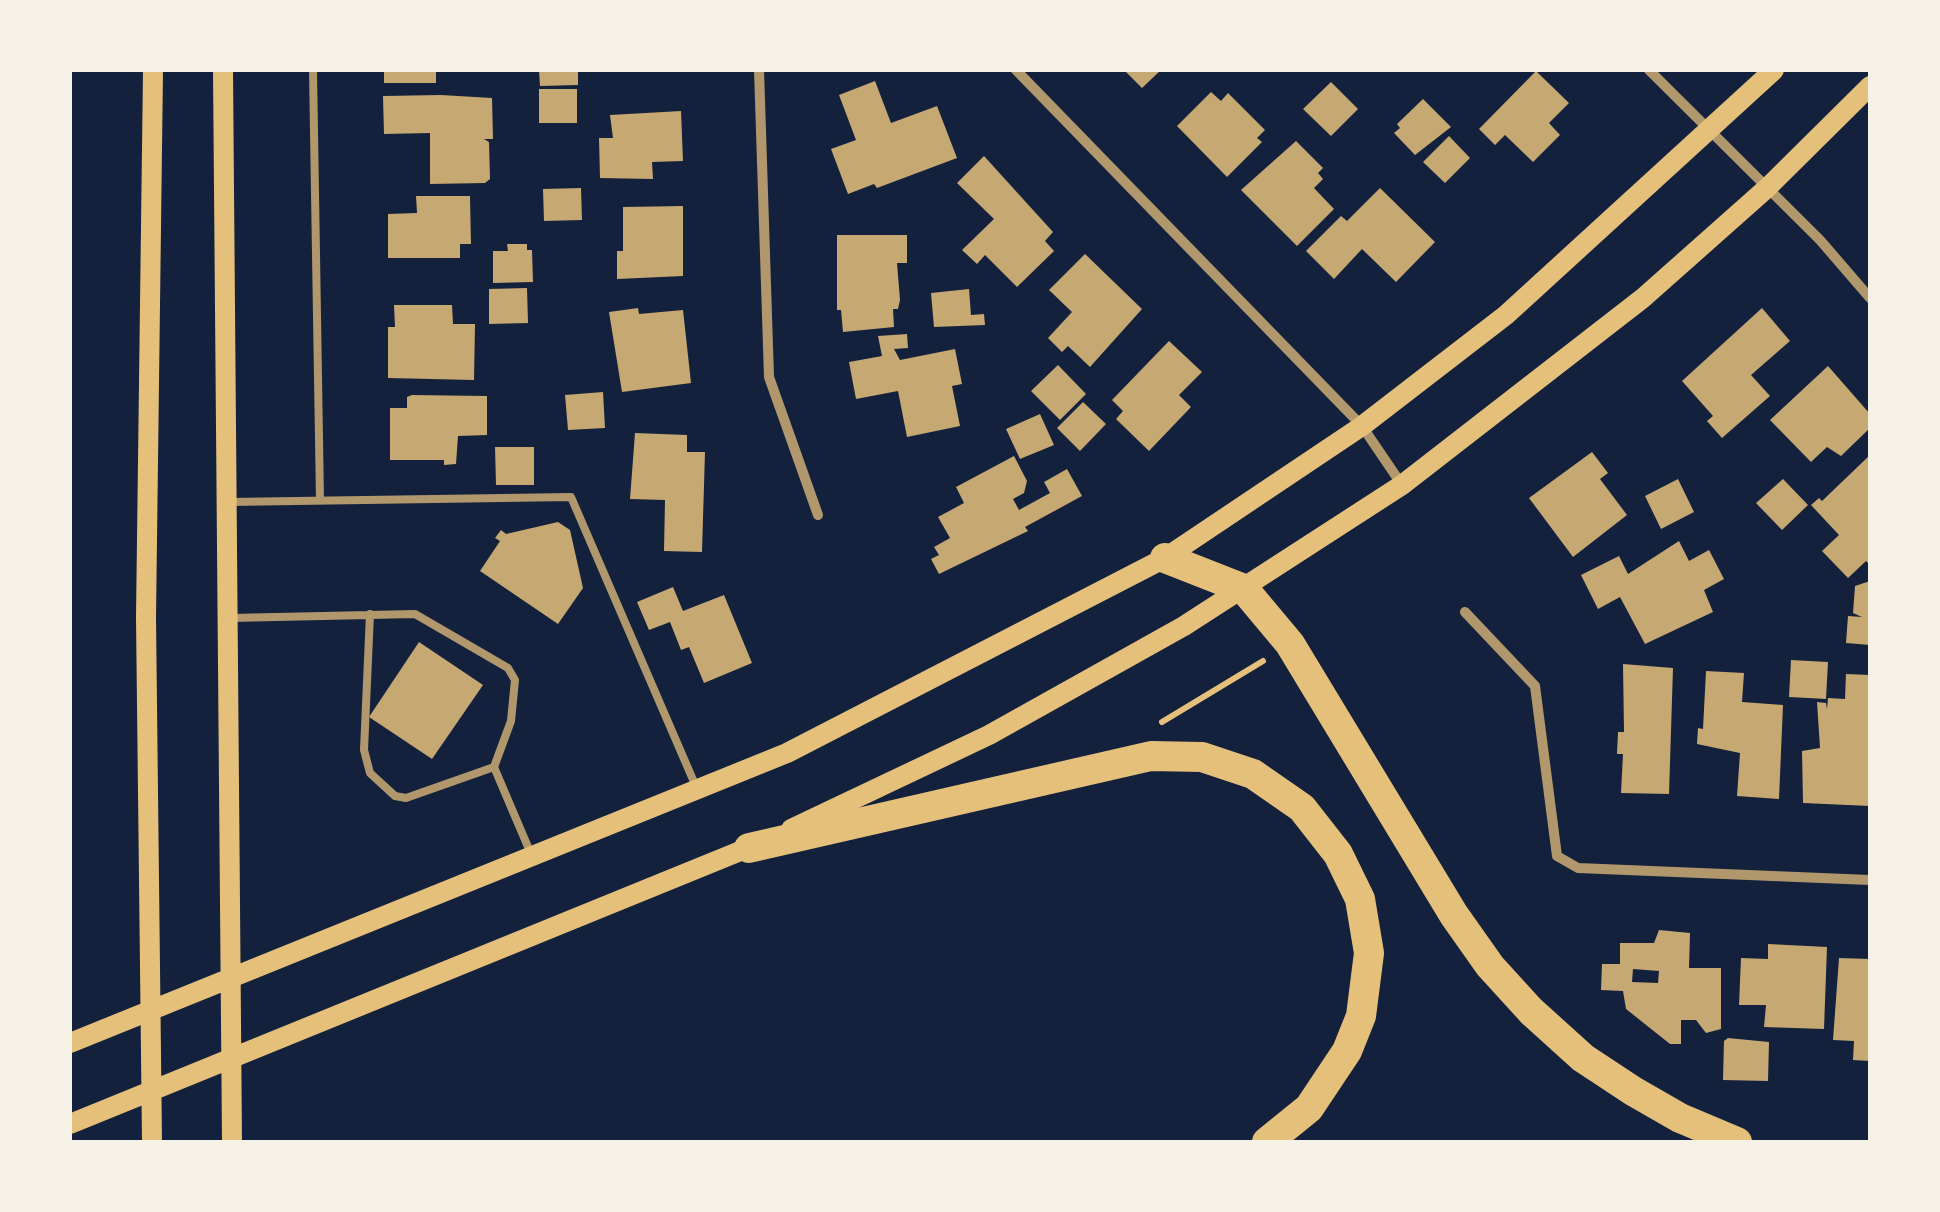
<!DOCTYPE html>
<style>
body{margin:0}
#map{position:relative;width:1940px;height:1212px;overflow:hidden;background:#14213d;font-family:Lato,sans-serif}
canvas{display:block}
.frame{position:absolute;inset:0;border:72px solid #f6f1e7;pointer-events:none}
</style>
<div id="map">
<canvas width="1940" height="1212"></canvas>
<div class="frame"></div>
</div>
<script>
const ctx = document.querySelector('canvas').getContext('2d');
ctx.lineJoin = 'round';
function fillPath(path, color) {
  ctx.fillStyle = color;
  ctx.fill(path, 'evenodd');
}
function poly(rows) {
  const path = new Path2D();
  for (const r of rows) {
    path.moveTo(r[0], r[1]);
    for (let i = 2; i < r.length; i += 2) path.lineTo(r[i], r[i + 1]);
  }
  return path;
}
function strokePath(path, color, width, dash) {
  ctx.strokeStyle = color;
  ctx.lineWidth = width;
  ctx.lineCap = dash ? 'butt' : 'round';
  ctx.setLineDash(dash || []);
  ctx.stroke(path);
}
const building = poly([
 [384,70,436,70,436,83,384,83],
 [539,70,578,70,578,85,540,86],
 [1124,70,1161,70,1142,88],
 [1536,71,1569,103,1549,123,1560,135,1533,162,1505,135,1495,145,1479,129],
 [875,81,891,123,937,106,957,158,877,188,874,184,848,194,831,149,856,140,839,95],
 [1331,82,1358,109,1331,136,1303,109],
 [539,89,577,89,577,123,539,123],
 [1211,92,1221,101,1228,93,1265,130,1257,138,1262,142,1227,177,1177,126],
 [441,95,492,98,493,139,484,139,489,142,490,179,485,183,430,184,430,133,384,134,383,96],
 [1423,99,1451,127,1415,155,1394,133,1400,128,1397,124],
 [681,111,683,161,652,162,653,179,600,178,599,138,613,138,610,115],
 [1449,136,1470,158,1445,183,1423,162],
 [1296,141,1323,168,1318,173,1323,179,1314,188,1334,209,1297,246,1241,190],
 [984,156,1053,232,1045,241,1054,251,1017,287,985,255,977,264,962,250,994,219,957,183],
 [581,188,582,220,544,221,543,189],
 [1380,188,1435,242,1396,282,1362,249,1334,279,1306,251,1341,216,1347,221],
 [416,196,470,196,471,244,460,244,460,258,388,258,388,214,417,213],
 [683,206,683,276,617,279,617,251,623,251,623,207],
 [837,235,907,235,907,263,897,263,900,300,898,309,893,309,894,327,843,332,841,310,837,310],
 [507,244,527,244,527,250,532,250,533,282,493,283,493,251,508,251],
 [1085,254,1142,309,1090,367,1068,346,1062,352,1048,338,1072,312,1049,290],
 [527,288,528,323,489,324,489,289],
 [969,289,971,315,984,314,985,325,934,327,931,293],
 [394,305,452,305,453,324,475,324,474,380,388,378,388,327,395,327],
 [638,308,639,314,683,310,691,383,622,392,609,312],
 [1762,308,1790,341,1751,375,1770,396,1722,438,1707,421,1713,416,1682,381],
 [907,334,908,348,894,349,900,360,955,349,962,384,952,386,960,426,907,437,898,391,856,399,849,362,882,356,878,336],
 [1169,341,1202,372,1179,395,1191,407,1149,451,1116,419,1123,411,1112,400],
 [1058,365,1086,394,1060,420,1031,391],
 [1828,366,1870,414,1870,428,1841,456,1827,447,1811,462,1770,420],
 [603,392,605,428,568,430,565,395],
 [412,395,487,396,487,435,458,436,456,464,444,465,444,460,390,460,390,408,407,408,407,397],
 [1083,402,1106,424,1080,451,1057,428],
 [1040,414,1054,445,1020,459,1006,429],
 [635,433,687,435,687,452,705,452,702,552,664,551,665,500,630,499],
 [495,447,534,447,534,485,496,485],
 [1592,452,1608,473,1600,479,1627,515,1573,557,1529,498],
 [1870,455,1870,565,1866,561,1848,578,1822,551,1839,535,1811,505,1819,498,1822,501],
 [1014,456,1027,481,1024,493,1013,499,1019,510,1050,493,1044,482,1067,469,1082,496,1025,527,1028,531,939,574,931,559,939,555,934,547,950,538,938,517,964,503,956,487],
 [1678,479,1694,512,1661,529,1645,496],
 [1783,479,1808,505,1782,530,1756,503],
 [558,522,570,530,583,588,558,624,480,571,500,541,495,538,501,530,506,534],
 [1679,541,1689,561,1709,550,1724,579,1704,590,1713,612,1645,644,1620,597,1598,609,1581,575,1619,556,1628,574],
 [1870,581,1870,645,1846,643,1848,616,1862,617,1853,613,1855,586],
 [673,587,683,611,724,595,752,663,704,683,689,647,681,650,670,622,649,630,637,602],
 [419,642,483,685,432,759,369,717],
 [1791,660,1828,662,1826,699,1789,697],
 [1623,664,1673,668,1669,794,1621,793,1623,754,1617,754,1618,732,1624,732],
 [1706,671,1744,673,1742,702,1783,705,1779,799,1737,796,1740,753,1697,744,1698,728,1703,729],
 [1846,674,1870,675,1870,806,1803,803,1802,751,1820,748,1817,702,1826,703,1827,709,1828,698,1845,699],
 [1659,930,1690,933,1689,968,1721,968,1721,1029,1706,1033,1696,1020,1681,1020,1681,1044,1670,1044,1626,1009,1623,991,1601,990,1602,964,1620,964,1620,943,1654,943],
 [1633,969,1659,971,1658,983,1632,982],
 [1768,944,1827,947,1824,1029,1764,1027,1766,1005,1739,1005,1741,958,1768,959],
 [1839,958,1870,959,1870,1061,1853,1060,1854,1041,1833,1040],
 [1728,1038,1769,1042,1768,1081,1723,1080,1724,1041]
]);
const path = poly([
 [1162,722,1263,661]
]);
const service = poly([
 [313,70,320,500],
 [228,502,571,497,697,789],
 [370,614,364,750,370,773,395,796,406,798,494,767],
 [230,618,415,614,508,668,515,680,511,721,494,767,531,854]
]);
const minor = poly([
 [759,70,769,377,818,515],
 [1016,70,1362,426,1402,485],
 [1649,70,1820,240,1870,298],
 [1465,612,1535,686,1557,856,1578,868,1870,880]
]);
const secondary = poly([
 [223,70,232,1142],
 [791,829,989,735,1184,626,1402,485,1643,298,1767,188,1870,86],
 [70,1043,787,753,1165,558,1362,426,1506,315,1774,70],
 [70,1124,760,843],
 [152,1142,146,617,153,70]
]);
const motorway = poly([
 [1165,558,1244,589,1290,644,1454,915,1490,966,1531,1011,1583,1058,1633,1091,1680,1118,1737,1142],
 [749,848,1151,756,1202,757,1253,774,1302,808,1338,854,1360,899,1369,953,1361,1016,1347,1051,1309,1108,1267,1142]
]);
fillPath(building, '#c6a872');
strokePath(path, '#e5c07b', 6);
strokePath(service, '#b1986c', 8);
strokePath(minor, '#b1986c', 10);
strokePath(secondary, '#e5c07b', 20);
strokePath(motorway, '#e5c07b', 30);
</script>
